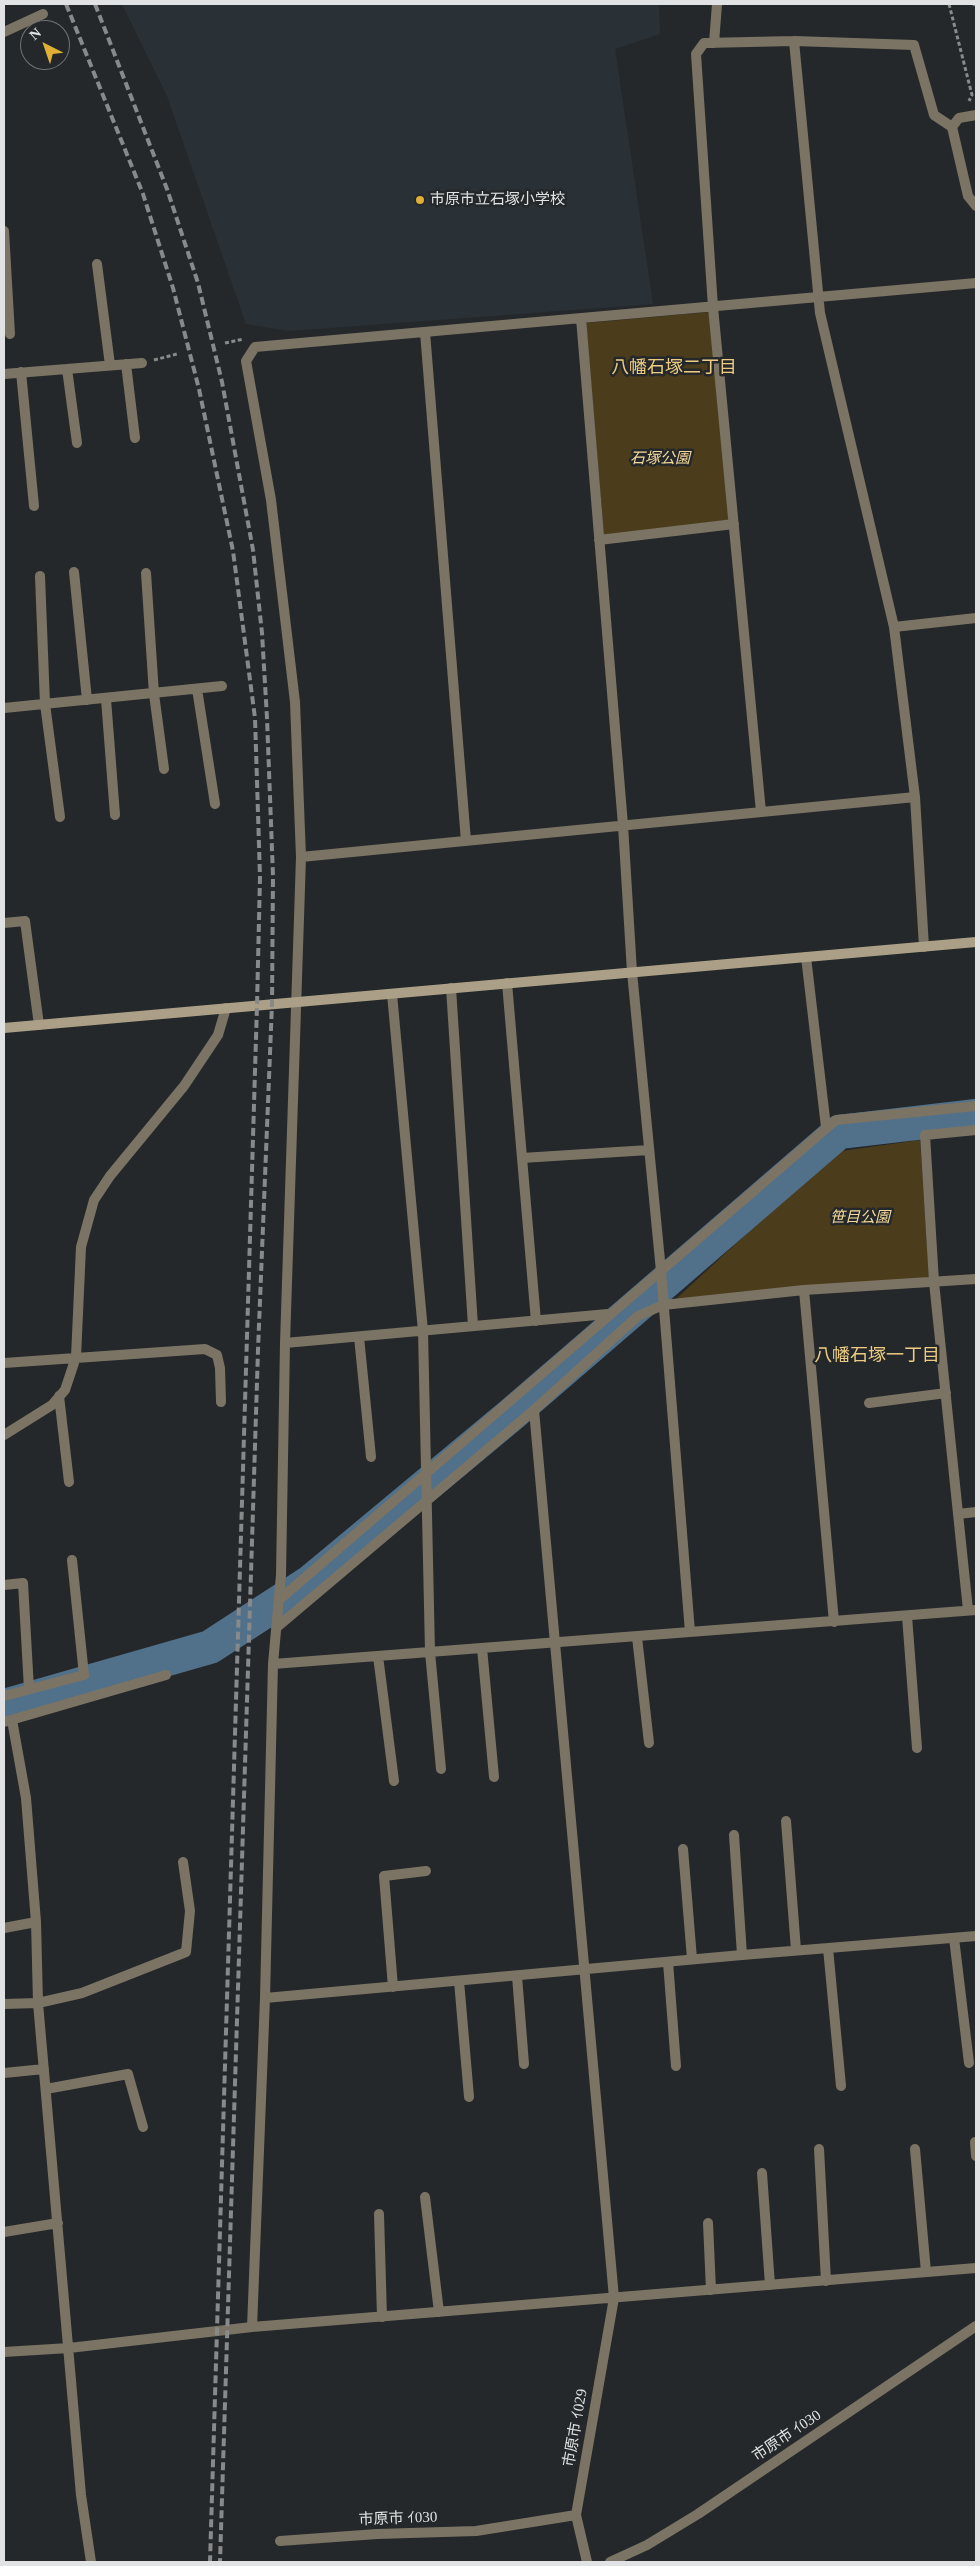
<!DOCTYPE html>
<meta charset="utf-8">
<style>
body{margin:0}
#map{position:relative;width:980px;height:2566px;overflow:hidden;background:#25282a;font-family:"Times New Roman",serif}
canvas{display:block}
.frame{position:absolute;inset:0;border:5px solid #e0e2e3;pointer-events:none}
.north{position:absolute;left:20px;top:20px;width:50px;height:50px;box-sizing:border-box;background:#25282a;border:1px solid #707274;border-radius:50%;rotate:319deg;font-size:14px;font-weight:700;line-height:20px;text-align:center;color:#e0e2e3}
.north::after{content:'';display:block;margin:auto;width:18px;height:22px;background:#dfb034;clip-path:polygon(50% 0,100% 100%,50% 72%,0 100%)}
</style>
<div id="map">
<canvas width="980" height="2566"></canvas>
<div class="frame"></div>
<div class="north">N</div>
</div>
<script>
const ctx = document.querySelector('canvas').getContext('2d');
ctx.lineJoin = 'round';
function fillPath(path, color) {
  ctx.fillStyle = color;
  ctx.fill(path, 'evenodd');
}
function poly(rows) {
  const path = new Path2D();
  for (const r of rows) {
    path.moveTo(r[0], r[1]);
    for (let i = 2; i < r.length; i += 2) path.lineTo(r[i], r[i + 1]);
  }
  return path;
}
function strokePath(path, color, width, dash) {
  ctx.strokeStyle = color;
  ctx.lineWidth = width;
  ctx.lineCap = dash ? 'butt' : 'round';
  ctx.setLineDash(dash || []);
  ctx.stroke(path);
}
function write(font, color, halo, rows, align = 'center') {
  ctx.font = font + ' "Times New Roman","Noto Sans JP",serif';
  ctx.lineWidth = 5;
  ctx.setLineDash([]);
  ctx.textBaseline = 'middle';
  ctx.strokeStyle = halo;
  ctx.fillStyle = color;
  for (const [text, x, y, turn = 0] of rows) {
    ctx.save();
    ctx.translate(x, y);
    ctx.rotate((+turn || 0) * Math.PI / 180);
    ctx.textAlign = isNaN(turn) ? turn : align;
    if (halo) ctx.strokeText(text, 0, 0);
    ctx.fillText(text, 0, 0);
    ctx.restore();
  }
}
const built = poly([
 [122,4,659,4,660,34,615,49,653,304,289,331,246,324,167,96]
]);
const green = poly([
 [709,312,729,520,604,535,586,323],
 [920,1140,929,1278,676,1299,835,1152]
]);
const river = poly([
 [4,1706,210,1647,310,1582,512,1414,839,1132,976,1116]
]);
const path = poly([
 [949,4,972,95,969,101],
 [973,4,976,5],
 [225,343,244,339],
 [154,360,177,354]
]);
const street = poly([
 [4,32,43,14],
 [794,41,820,313,894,627,915,797,924,947],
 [714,43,717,4],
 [976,115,959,118,952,127,968,196,976,206],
 [4,231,10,334],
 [97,264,110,365],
 [581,318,623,825,632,972,661,1271,690,1632],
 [425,332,466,841],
 [126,364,135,438],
 [67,369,77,443],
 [21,372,34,506],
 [4,374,142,363],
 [599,540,734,524],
 [74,572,87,700],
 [146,573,154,694,164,769],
 [40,576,45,704,60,817],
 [894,627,976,618],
 [197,689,215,804],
 [106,699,115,815],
 [4,708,222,686],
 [761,812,713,307,696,54,704,43,794,41,914,45,934,115,952,127],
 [301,857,915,797],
 [4,923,25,921,39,1025],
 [806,957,826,1127],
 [507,983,536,1321],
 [451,988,473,1326],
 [392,994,423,1331,430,1652,441,1769],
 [522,1158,649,1150],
 [804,1290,834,1622],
 [359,1337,371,1457],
 [285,1343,608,1314],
 [4,1363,205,1349,217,1355,220,1368,221,1402],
 [59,1396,69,1482],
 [869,1403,946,1393],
 [534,1410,614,2298,576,2515,587,2562],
 [4,1435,52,1405,65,1390,76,1357,81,1247,94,1200,110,1176,184,1086,218,1035,226,1008],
 [958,1514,976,1512],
 [4,1585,23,1583,29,1689],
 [279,1600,836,1120,976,1106],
 [968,1610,934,1282,925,1135,976,1130],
 [907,1616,917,1748],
 [276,1628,534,1410,638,1316,663,1305,804,1290,976,1279],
 [637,1637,649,1743],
 [482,1648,494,1777],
 [378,1656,394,1781],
 [273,1664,976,1610],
 [4,1696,84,1675,72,1560],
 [12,1720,26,1798,36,1922,38,2003,81,2495,91,2562],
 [4,1722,166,1675],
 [786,1821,796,1950],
 [734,1835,742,1955],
 [683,1849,692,1959],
 [4,1928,36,1922],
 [954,1938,969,2063],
 [828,1948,841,2086],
 [668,1962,676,2066],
 [517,1976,524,2064],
 [459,1981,469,2097],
 [393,1987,384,1876,426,1871],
 [265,1998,742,1955,976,1936],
 [4,2004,38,2003,82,1993,186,1952,190,1911,183,1862],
 [4,2073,44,2069],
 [46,2089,128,2074,143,2127],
 [975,2142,976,2156],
 [819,2149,826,2281],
 [915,2149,926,2272],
 [762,2173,770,2285],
 [425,2197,439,2312],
 [379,2214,382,2317],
 [708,2223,711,2290],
 [4,2232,58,2223],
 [252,2327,265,1998,273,1664,281,1575,285,1343,301,857,295,702,271,500,246,361,255,347,976,283],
 [4,2352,69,2348,252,2327,976,2268],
 [280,2541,377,2534,476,2531,576,2515],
 [610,2562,647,2545,698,2514,976,2326]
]);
const secondary = poly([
 [4,1028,976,942]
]);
const rail = poly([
 [66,4,143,194,173,288,199,389,233,551,255,718,260,877,257,1005,210,2562],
 [95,4,167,189,198,283,222,382,253,550,262,633,267,718,273,876,272,1004,258,1350,220,2562]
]);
const markers = [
 [420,200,5,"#dfb034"]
];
const poiNames = [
 ["市原市立石塚小学校",430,200]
];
const parkNames = [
 ["石塚公園",660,459],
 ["笹目公園",860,1218]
];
const streetNames = [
 ["市原市 ｲ029",576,2428,-80],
 ["市原市 ｲ030",787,2436,-34],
 ["市原市 ｲ030",398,2519,-2]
];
const quarterNames = [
 ["八幡石塚二丁目",674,368],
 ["八幡石塚一丁目",877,1356]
];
fillPath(built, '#293137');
fillPath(green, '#4b3d1c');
strokePath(river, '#51708a', 34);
strokePath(path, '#888b8c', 3, [4, 2.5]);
strokePath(street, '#7b7465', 10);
strokePath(secondary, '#aba087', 10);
strokePath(rail, '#87898b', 4, [8, 4]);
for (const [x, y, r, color] of markers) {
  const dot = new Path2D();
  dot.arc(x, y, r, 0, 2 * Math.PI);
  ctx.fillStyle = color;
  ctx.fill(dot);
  strokePath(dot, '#25282a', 2);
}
write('15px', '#e0e2e3', '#25282a', poiNames, 'left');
write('italic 15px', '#f5d99c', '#25282a', parkNames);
write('15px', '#e0e2e3', '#25282a', streetNames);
write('18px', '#eccc81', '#25282a', quarterNames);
</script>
